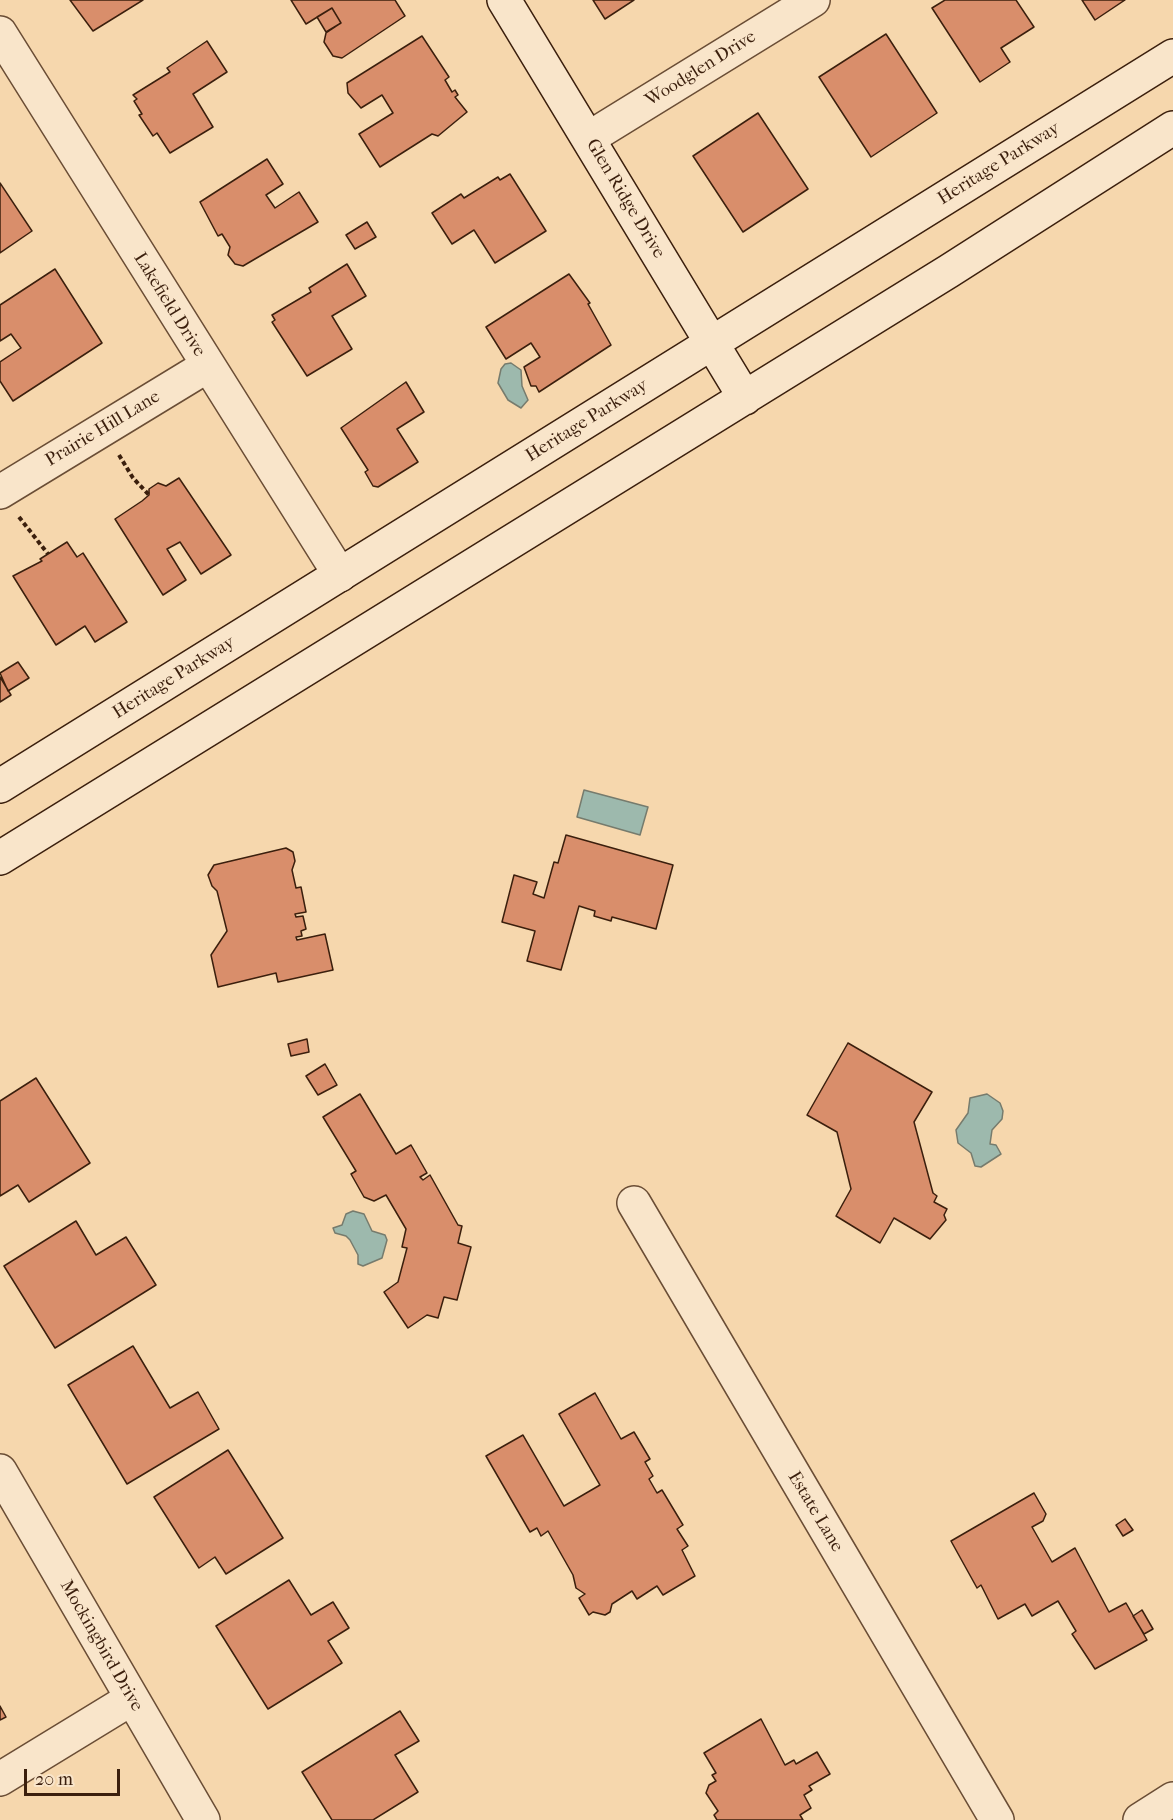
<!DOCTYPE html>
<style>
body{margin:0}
#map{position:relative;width:1173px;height:1820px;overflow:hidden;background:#f6d7ad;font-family:"IM FELL French Canon",serif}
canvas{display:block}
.scale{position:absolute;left:24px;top:1769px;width:96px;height:27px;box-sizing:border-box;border:3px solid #3b1f0d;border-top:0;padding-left:8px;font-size:18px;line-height:21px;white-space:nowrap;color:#3b1f0d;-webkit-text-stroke:4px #f9e5ca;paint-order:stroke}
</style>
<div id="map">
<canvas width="1173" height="1820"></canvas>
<div class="scale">20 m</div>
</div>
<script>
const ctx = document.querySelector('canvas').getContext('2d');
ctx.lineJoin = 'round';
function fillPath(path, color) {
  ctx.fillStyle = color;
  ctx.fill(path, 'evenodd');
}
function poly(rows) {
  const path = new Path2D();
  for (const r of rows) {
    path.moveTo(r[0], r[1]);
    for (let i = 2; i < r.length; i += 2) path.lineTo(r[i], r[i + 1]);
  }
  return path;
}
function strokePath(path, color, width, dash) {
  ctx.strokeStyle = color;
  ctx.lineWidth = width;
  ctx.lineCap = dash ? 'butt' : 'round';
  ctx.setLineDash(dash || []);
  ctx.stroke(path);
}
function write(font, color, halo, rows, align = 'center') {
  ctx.font = font + ' "IM FELL French Canon",serif';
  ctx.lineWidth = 4.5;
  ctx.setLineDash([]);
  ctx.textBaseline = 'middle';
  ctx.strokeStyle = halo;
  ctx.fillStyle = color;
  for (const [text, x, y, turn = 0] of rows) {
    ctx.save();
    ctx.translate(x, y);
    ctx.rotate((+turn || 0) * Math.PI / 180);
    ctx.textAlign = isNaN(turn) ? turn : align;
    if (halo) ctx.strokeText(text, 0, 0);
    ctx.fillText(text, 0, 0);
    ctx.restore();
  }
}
const water = poly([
 [511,363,521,370,522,386,528,400,521,408,508,400,498,383,501,369,505,364,511,363],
 [584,790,648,807,640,835,577,817,584,790],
 [987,1094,1000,1103,1003,1111,1002,1119,992,1130,990,1144,996,1145,1001,1154,981,1167,975,1166,971,1153,958,1143,956,1130,968,1113,970,1098,987,1094],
 [353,1211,364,1214,372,1231,385,1235,387,1240,382,1258,363,1266,358,1264,358,1255,350,1240,346,1236,335,1233,333,1228,342,1225,346,1214,353,1211]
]);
const building = poly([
 [70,0,143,0,93,31,70,0],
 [291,0,395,0,405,16,342,58,333,56,324,42,326,33,341,23,332,8,306,24,291,0],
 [593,0,634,0,605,19,593,0],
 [945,0,1016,0,1034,27,1001,48,1010,62,980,82,932,8,945,0],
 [1082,0,1125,0,1095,20,1082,0],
 [332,8,341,23,326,32,317,17,332,8],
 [886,34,937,113,871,157,819,77,886,34],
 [422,36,449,77,445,80,452,92,455,90,458,95,455,97,467,112,438,136,432,134,380,167,359,134,393,113,382,95,361,108,348,93,347,83,422,36],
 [207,41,227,72,193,94,213,127,170,153,157,133,153,136,139,115,142,114,134,101,137,99,133,95,170,72,167,68,207,41],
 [758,113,808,189,743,232,693,156,758,113],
 [267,159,283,184,266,195,275,208,299,192,318,222,243,266,235,264,228,255,230,247,222,234,218,236,200,202,267,159],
 [510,174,546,231,495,263,474,230,452,244,432,213,461,194,464,198,498,177,500,180,510,174],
 [0,183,32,231,0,253,0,183],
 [367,222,376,237,355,249,346,235,367,222],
 [347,264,366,296,332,316,352,349,307,376,272,322,275,320,272,315,311,292,309,288,347,264],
 [55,269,102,343,13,401,0,381,0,362,21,348,11,334,0,341,0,305,55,269],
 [569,274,590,303,588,304,611,345,539,392,536,386,531,386,524,367,540,357,531,343,506,359,486,327,569,274],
 [406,382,424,412,397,429,418,462,378,487,373,486,365,472,368,470,341,428,406,382],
 [179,478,231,555,201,574,180,542,167,549,186,580,163,595,115,519,142,501,149,495,149,489,158,483,166,486,179,478],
 [67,542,77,557,83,553,127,622,95,642,85,626,56,645,13,576,42,561,40,559,67,542],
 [18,662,29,678,8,691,0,673,18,662],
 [0,677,11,695,0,702,0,677],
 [566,835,673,865,656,929,612,917,611,921,594,916,595,911,579,906,561,970,527,961,535,931,502,922,514,875,537,882,533,894,544,898,554,862,558,863,566,835],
 [286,848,293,852,295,861,292,870,296,888,301,887,306,912,295,914,296,917,303,916,306,929,301,931,302,936,296,937,297,940,325,934,333,970,278,982,276,973,218,987,211,955,227,931,217,891,212,886,208,875,214,865,286,848],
 [307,1039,309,1052,291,1056,288,1044,307,1039],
 [848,1043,932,1092,914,1122,933,1193,937,1196,934,1202,947,1209,944,1215,946,1220,930,1239,894,1218,880,1243,836,1216,851,1189,837,1132,807,1115,848,1043],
 [325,1064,337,1085,318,1095,306,1076,325,1064],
 [36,1078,90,1163,29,1202,18,1185,0,1196,0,1101,36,1078],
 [360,1094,396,1154,411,1145,427,1173,420,1177,423,1180,430,1175,458,1225,462,1226,458,1243,471,1247,457,1300,444,1297,438,1318,427,1315,408,1328,384,1292,398,1282,407,1248,402,1247,406,1229,386,1195,374,1201,364,1197,351,1174,356,1171,323,1117,360,1094],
 [76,1221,96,1255,126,1237,156,1285,55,1348,4,1266,76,1221],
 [133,1346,170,1408,198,1392,219,1429,127,1484,68,1385,133,1346],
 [595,1393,621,1439,634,1432,650,1459,645,1462,653,1476,649,1479,657,1493,662,1490,683,1525,677,1529,688,1546,682,1550,695,1576,663,1595,657,1586,637,1599,632,1591,612,1604,610,1612,605,1615,593,1612,589,1615,579,1598,585,1594,576,1588,573,1575,548,1531,541,1536,537,1528,530,1532,486,1456,523,1435,564,1506,600,1485,559,1414,595,1393],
 [228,1450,283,1538,226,1574,215,1557,199,1568,154,1497,228,1450],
 [1034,1493,1046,1514,1043,1521,1032,1527,1052,1562,1075,1548,1109,1612,1126,1603,1147,1640,1095,1669,1072,1634,1076,1631,1058,1601,1032,1616,1025,1604,998,1619,981,1585,977,1588,951,1541,1034,1493],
 [1125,1519,1133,1530,1123,1536,1116,1525,1125,1519],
 [289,1580,311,1615,333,1602,349,1628,328,1641,342,1663,268,1709,216,1626,289,1580],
 [1142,1610,1153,1629,1144,1634,1133,1616,1142,1610],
 [0,1706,6,1717,0,1720,0,1706],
 [400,1711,419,1741,395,1755,418,1792,373,1820,332,1820,302,1772,400,1711],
 [761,1719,785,1765,794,1760,796,1764,817,1752,830,1774,809,1786,812,1790,804,1795,811,1808,800,1815,803,1820,717,1820,714,1815,718,1811,706,1793,709,1785,716,1781,712,1775,716,1773,704,1753,761,1719]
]);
const path = poly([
 [119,455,133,478,149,495],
 [19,517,48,554]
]);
const street = poly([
 [0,33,340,575],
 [589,138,813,0],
 [0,492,207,366],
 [634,1203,997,1820],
 [0,1471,203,1820],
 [0,1779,131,1699],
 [1140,1820,1173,1799]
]);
const secondary = poly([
 [504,0,745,398],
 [0,786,1173,56],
 [0,858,949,271,1173,128]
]);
const streetNames = [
 ["Woodglen Drive",701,69,-32],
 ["Heritage Parkway",999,164,-32],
 ["Glen Ridge Drive",625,199,59],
 ["Lakefield Drive",169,305,58],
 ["Heritage Parkway",587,421,-32],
 ["Prairie Hill Lane",103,429,-31],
 ["Heritage Parkway",174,678,-32],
 ["Estate Lane",815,1512,59],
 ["Mockingbird Drive",101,1646,60]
];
fillPath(water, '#9db9ad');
strokePath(water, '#767b6d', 1.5);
fillPath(building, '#d98e6b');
strokePath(building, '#3b1f0d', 1.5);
strokePath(street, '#6a4d35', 36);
strokePath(secondary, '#3b1f0d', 36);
strokePath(path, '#3b1f0d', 4, [4.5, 3]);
strokePath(street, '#f9e5ca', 33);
strokePath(secondary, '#f9e5ca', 33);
write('18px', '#3b1f0d', '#f9e5ca', streetNames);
</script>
